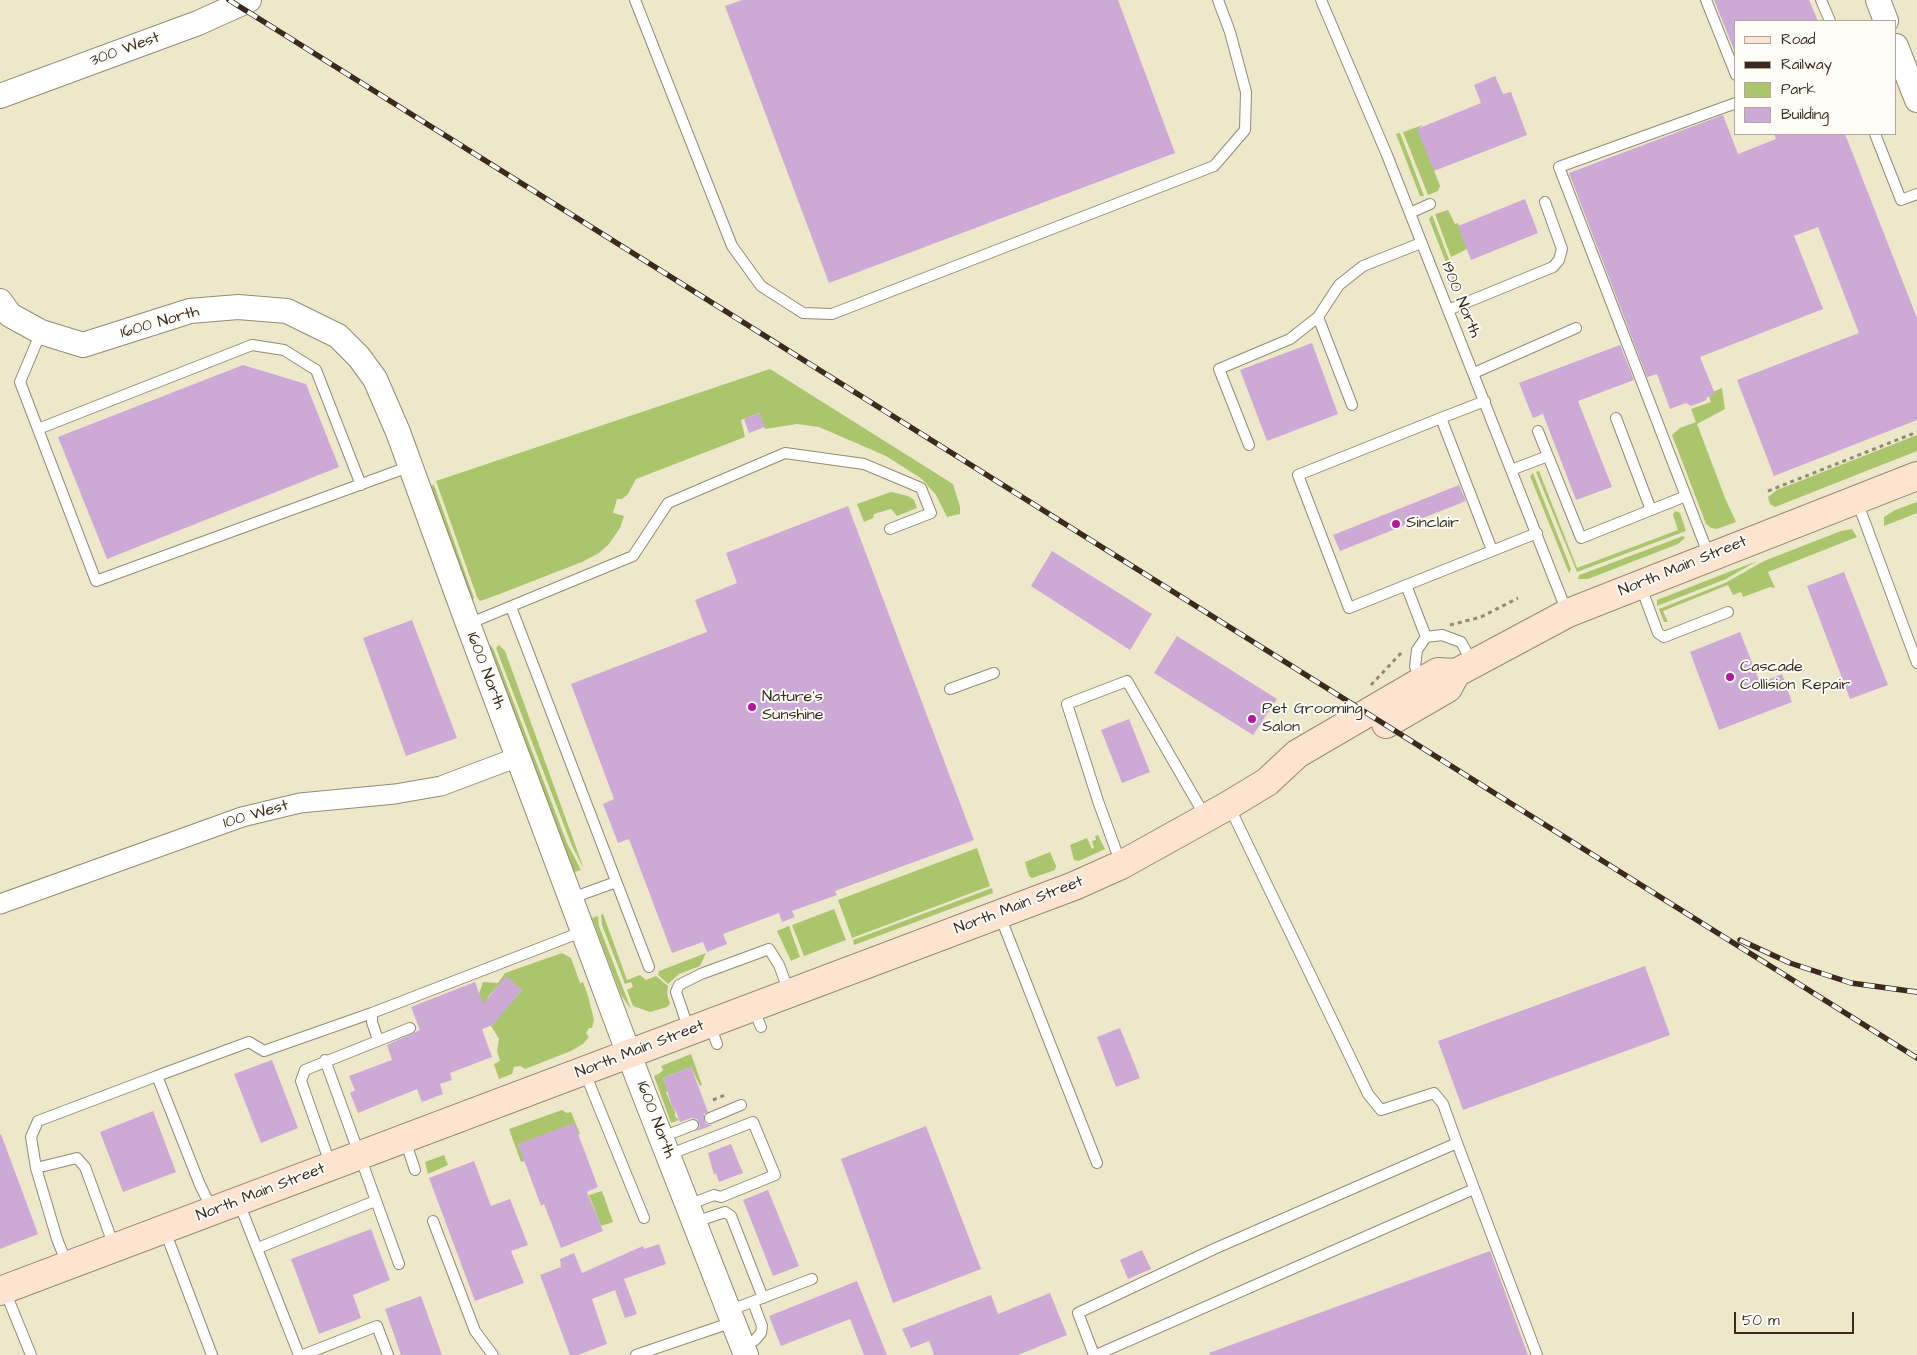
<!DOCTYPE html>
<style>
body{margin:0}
#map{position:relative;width:1917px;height:1355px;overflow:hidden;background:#eee8cb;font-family:"Architects Daughter",sans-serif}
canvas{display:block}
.legend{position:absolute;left:1734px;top:20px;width:162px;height:115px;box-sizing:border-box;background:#fdfcf7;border:1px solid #afa8a0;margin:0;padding:6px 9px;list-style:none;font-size:15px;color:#3b2a1e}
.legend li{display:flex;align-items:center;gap:10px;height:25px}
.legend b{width:25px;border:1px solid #afa8a0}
.scale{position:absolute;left:1734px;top:1312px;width:120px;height:22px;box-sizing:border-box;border:2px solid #3b2a1e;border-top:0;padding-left:6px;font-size:15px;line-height:18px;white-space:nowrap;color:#3b2a1e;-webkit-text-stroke:4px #fdfcf7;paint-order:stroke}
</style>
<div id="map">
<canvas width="1917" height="1355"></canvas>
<ul class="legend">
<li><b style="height:6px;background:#fde4d1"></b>Road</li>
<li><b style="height:6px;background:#3b2a1e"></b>Railway</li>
<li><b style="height:14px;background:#aac56b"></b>Park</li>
<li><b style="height:14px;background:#cda9d6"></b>Building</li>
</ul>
<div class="scale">50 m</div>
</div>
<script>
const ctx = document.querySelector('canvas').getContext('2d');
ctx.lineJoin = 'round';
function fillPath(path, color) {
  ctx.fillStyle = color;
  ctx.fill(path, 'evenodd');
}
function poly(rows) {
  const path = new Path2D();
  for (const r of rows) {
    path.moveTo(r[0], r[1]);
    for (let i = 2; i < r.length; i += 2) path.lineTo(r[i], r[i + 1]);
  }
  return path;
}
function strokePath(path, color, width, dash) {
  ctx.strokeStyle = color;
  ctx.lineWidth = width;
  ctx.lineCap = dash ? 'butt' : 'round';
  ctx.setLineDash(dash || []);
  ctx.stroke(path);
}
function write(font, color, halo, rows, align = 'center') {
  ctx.font = font + ' "Architects Daughter",sans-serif';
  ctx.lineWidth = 4;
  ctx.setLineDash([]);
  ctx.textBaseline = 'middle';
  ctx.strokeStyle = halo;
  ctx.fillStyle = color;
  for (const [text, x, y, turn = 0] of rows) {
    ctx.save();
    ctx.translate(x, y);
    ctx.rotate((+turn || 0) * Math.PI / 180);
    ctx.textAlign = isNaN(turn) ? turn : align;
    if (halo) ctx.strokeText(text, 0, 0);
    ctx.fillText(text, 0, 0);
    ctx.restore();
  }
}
const green = poly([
 [1423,125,1418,129,1440,186,1438,191,1428,195,1403,132],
 [1400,133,1424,196,1420,196,1396,134],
 [1448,210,1455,224,1458,223,1467,249,1451,257,1435,214],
 [1432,215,1461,291,1457,291,1429,219],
 [770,369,953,484,960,507,960,514,947,517,936,495,922,479,886,456,819,427,797,424,765,429,759,413,741,420,745,437,636,479,628,494,622,499,617,499,613,513,624,516,620,528,609,544,599,553,582,562,497,595,480,601,477,597,436,481],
 [1722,388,1725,409,1697,424,1725,498,1736,522,1717,529,1711,528,1706,524,1672,435,1680,428,1696,422,1691,409,1711,402,1709,397,1713,392],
 [1917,435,1917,451,1775,507,1770,504,1768,497,1777,490],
 [1539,471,1577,568,1678,530,1673,515,1675,511,1680,513,1686,531,1577,572,1536,472],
 [1533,473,1571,569,1569,573,1530,476],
 [434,485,474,598,472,600,437,506,430,486],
 [891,492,908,496,914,500,917,508,897,516,891,509,874,514,873,518,864,522,857,504],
 [1917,502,1917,513,1884,526,1884,517,1895,510],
 [1852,529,1857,537,1768,572,1775,588,1770,587,1743,597,1741,592,1733,595,1728,585,1663,611,1668,622,1664,622,1659,609,1725,583,1764,561,1841,531],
 [1683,536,1685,538,1678,544,1588,579,1578,579,1579,575,1585,573],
 [1757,561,1726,579,1657,606,1657,600],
 [490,645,493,648,567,843,581,870,574,872,489,650,491,647,488,648],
 [499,645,505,651,584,869,572,846,550,789,496,648],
 [1098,835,1105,849,1079,861,1074,860,1070,845,1087,838,1092,849,1094,848,1092,841,1096,840,1095,836],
 [977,848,990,886,852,938,838,900],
 [1050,852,1056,866,1055,870,1032,878,1029,876,1025,862],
 [992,888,993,893,854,945,853,940],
 [834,909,846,940,804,956,792,925],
 [603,914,627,980,640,975,646,980,656,976,668,986,667,994,670,1004,667,1007,650,1012,633,1006,627,990,633,987,631,982,625,984,602,925,601,915],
 [598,916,599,926,631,1009,621,995,592,918],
 [789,926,800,957,791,961,777,931],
 [562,953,571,958,580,983,583,982,588,996,594,1020,592,1028,589,1028,586,1033,589,1037,583,1044,571,1051,525,1069,520,1066,514,1067,512,1074,499,1079,494,1064,500,1061,497,1051,499,1039,491,1026,479,994,483,982,498,983,505,973],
 [506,977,522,990,503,1012,487,998],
 [706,953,700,966,679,974,668,984,658,975,659,971],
 [691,1054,702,1085,700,1086,691,1067,663,1078,668,1091,666,1092,673,1109,675,1110,675,1116,679,1120,671,1123,654,1076,660,1073,663,1070,661,1066],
 [562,1110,567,1113,571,1112,580,1134,518,1144,525,1161,521,1162,509,1129],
 [444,1155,448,1165,428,1174,425,1162],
 [602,1191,613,1222,601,1226,589,1195]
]);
const building = poly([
 [742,0,1118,0,1175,153,829,283,725,6],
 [1714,0,1809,0,1818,21,1736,21,1735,52],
 [1495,76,1503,94,1511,92,1527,135,1434,171,1417,129,1481,103,1474,85],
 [1723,115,1738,154,1776,139,1774,134,1845,134,1917,318,1917,420,1774,476,1737,380,1859,333,1818,227,1794,236,1823,309,1700,357,1715,394,1706,398,1707,400,1691,406,1686,403,1670,409,1657,374,1647,377,1569,173],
 [1525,199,1538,233,1471,260,1458,226],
 [1312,343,1338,414,1267,441,1240,370],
 [1620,345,1634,380,1578,401,1612,487,1576,500,1543,414,1533,418,1519,383],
 [243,365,306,384,339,467,107,559,58,437],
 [759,413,765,427,749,433,744,419],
 [1459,485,1466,501,1340,551,1333,535],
 [848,506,974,840,835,891,837,895,792,911,795,917,782,922,779,913,723,934,727,944,707,952,703,942,672,953,629,839,618,843,603,804,614,799,571,684,707,632,695,600,737,583,726,553],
 [1052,551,1152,614,1130,650,1031,586],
 [1844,572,1888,685,1850,699,1807,586],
 [412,620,457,738,406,756,363,638],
 [1740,632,1760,683,1782,674,1792,702,1719,730,1690,652],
 [1177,636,1277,699,1253,735,1154,673],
 [1129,719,1150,772,1122,783,1101,730],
 [1645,966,1670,1035,1463,1110,1438,1041],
 [506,976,522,990,493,1025,482,1029,492,1057,450,1073,452,1080,440,1084,443,1094,422,1102,417,1089,358,1113,350,1093,355,1090,349,1076,392,1060,387,1045,420,1030,411,1007,475,982,483,1004],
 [1120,1028,1140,1078,1116,1087,1097,1037],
 [272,1060,298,1128,261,1143,234,1074],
 [691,1067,708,1112,704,1114,704,1120,706,1124,713,1125,697,1131,700,1126,697,1119,691,1118,680,1122,675,1109,673,1109,663,1078],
 [153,1111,176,1172,123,1192,100,1132],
 [574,1123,598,1187,587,1192,603,1231,561,1248,544,1204,541,1206,518,1144],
 [926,1126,981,1269,893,1303,841,1159],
 [1,1134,38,1234,0,1249,0,1135],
 [731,1144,743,1173,719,1182,716,1173,714,1175,708,1153],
 [474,1161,491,1206,510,1199,528,1245,511,1251,524,1283,475,1301,429,1178],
 [768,1190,799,1266,773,1276,743,1200],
 [371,1229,390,1280,353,1295,361,1318,319,1334,291,1259],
 [659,1244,666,1264,624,1279,637,1314,625,1318,615,1290,592,1299,607,1344,578,1355,570,1355,540,1275,561,1267,560,1259,574,1253,582,1273,643,1246,644,1249],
 [1142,1250,1151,1269,1128,1279,1120,1260],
 [1490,1251,1528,1355,1210,1355,1209,1353],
 [857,1281,887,1355,864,1355,850,1319,781,1346,769,1316],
 [1050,1293,1067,1335,1018,1355,934,1355,929,1341,911,1348,902,1329,991,1295,998,1314],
 [421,1296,442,1355,401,1355,385,1309]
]);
const path = poly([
 [1768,491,1917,432],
 [1450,625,1481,617,1518,598],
 [1371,685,1403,651],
 [713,1100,725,1095]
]);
const service = poly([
 [635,0,732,246,761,286,803,313,832,314,1214,166,1245,130,1246,92,1230,32,1218,0],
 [1321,0,1387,155,1567,612],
 [1706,0,1736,75],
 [1821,0,1830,21],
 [1875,134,1901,200,1917,194],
 [1410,213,1430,204],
 [1448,310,1553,267,1559,260,1562,249,1545,202],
 [41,332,20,382,96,581,411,466],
 [1474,373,1576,328],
 [1485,401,1441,418,1492,550],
 [1352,405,1318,317,1339,285,1363,266,1421,243],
 [1441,418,1298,475,1349,608,1537,533],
 [1616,418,1651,510],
 [38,429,252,345,284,350,316,370,361,485],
 [1538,431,1548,456],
 [1249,445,1219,369,1290,339,1318,317],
 [1511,470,1548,456,1581,538,1686,496],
 [1857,501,1917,663],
 [1709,556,1559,167,1736,103],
 [1406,585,1426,637],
 [1641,587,1658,633,1664,637,1728,612],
 [511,607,649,967],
 [468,624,633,556,668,503,785,453,864,464,921,488,931,513,890,529],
 [1422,680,1415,667,1417,650,1426,637,1442,635,1461,642,1472,662],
 [950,689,994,673],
 [1229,806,1368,1094,1381,1110,1434,1093,1443,1104,1457,1143],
 [1121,864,1098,801,1067,704,1127,681,1205,816],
 [572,898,616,882],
 [1000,916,1097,1163],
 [753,1008,761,1027],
 [710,1025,717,1044],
 [689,1030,676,992,679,985,701,974,769,949,779,965,789,992],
 [378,1040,372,1022,372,1013,584,931],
 [325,1060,399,1264],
 [585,1073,644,1218],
 [157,1076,249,1042,264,1051,372,1013],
 [710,1118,741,1105],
 [662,1137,693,1125],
 [405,1140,415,1170],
 [668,1155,753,1122,775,1175,721,1197,714,1195,688,1205],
 [331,1166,301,1081,305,1070,410,1028],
 [36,1168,77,1158,85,1167,114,1246],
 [239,1203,299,1355],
 [433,1221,475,1331,493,1355],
 [695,1222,725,1212,731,1216,763,1298],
 [165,1231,212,1355],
 [258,1248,375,1201],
 [67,1264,57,1239,36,1168,31,1137,38,1121,157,1076,200,1185,213,1211],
 [5,1291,31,1355],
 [728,1311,812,1279],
 [742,1345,755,1340,761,1333,762,1326,753,1302],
 [303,1355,377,1326,388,1355],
 [636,1355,733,1322],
 [1094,1355,1078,1313,1214,1249,1457,1143,1537,1355],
 [1096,1355,1474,1189]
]);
const minor = poly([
 [0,904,242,817,300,803,395,794,441,786,518,757]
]);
const tertiary = poly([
 [1878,0,1886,21],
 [1896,46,1917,100],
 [0,96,198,23,249,0],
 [0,301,10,315,41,332,83,345,190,311,238,307,287,311,338,336,359,357,375,379,398,432,468,624,639,1081,746,1355]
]);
const secondary = poly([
 [1386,724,1448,688,1456,673,1568,613,1917,476],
 [0,1291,1074,886,1121,865,1229,805,1267,782,1297,754,1422,681,1438,672,1456,673]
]);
const rail = poly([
 [229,0,1917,1058],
 [1740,940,1790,963,1851,983,1917,992]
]);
const markers = [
 [1396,524,5,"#b5179e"],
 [1730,677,5,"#b5179e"],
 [752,707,5,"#b5179e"],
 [1252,719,5,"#b5179e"]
];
const streetNames = [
 ["300 West",125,50,-20],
 ["1900 North",1460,300,68],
 ["1600 North",160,323,-16],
 ["North Main Street",1683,567,-22],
 ["1600 North",485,671,69],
 ["100 West",256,815,-16],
 ["North Main Street",1019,906,-21],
 ["North Main Street",640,1050,-21],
 ["1600 North",655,1120,69],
 ["North Main Street",261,1193,-21]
];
const poiNames = [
 ["Sinclair",1406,524],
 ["Cascade",1740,668],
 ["Collision Repair",1740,686],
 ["Nature's",762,698],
 ["Sunshine",762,716],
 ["Pet Grooming",1262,710],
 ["Salon",1262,728]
];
fillPath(green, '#aac56b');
fillPath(building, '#cda9d6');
strokePath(service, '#948974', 12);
strokePath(minor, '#948974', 21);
strokePath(tertiary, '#948974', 26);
strokePath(secondary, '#948974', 30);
strokePath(path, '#948974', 3, [4, 4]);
strokePath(service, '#fff', 10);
strokePath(minor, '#fff', 19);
strokePath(tertiary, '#fff', 24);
strokePath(secondary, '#fde4d1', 28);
strokePath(rail, '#3b2a1e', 5.5);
strokePath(rail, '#fdfcf7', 4, [11]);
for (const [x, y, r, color] of markers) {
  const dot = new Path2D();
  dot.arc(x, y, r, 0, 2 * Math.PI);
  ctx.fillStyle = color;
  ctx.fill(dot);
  strokePath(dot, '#fdfcf7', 2);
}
write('16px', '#3b2a1e', '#fdfcf7', streetNames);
write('16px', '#3b2a1e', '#fdfcf7', poiNames, 'left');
</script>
